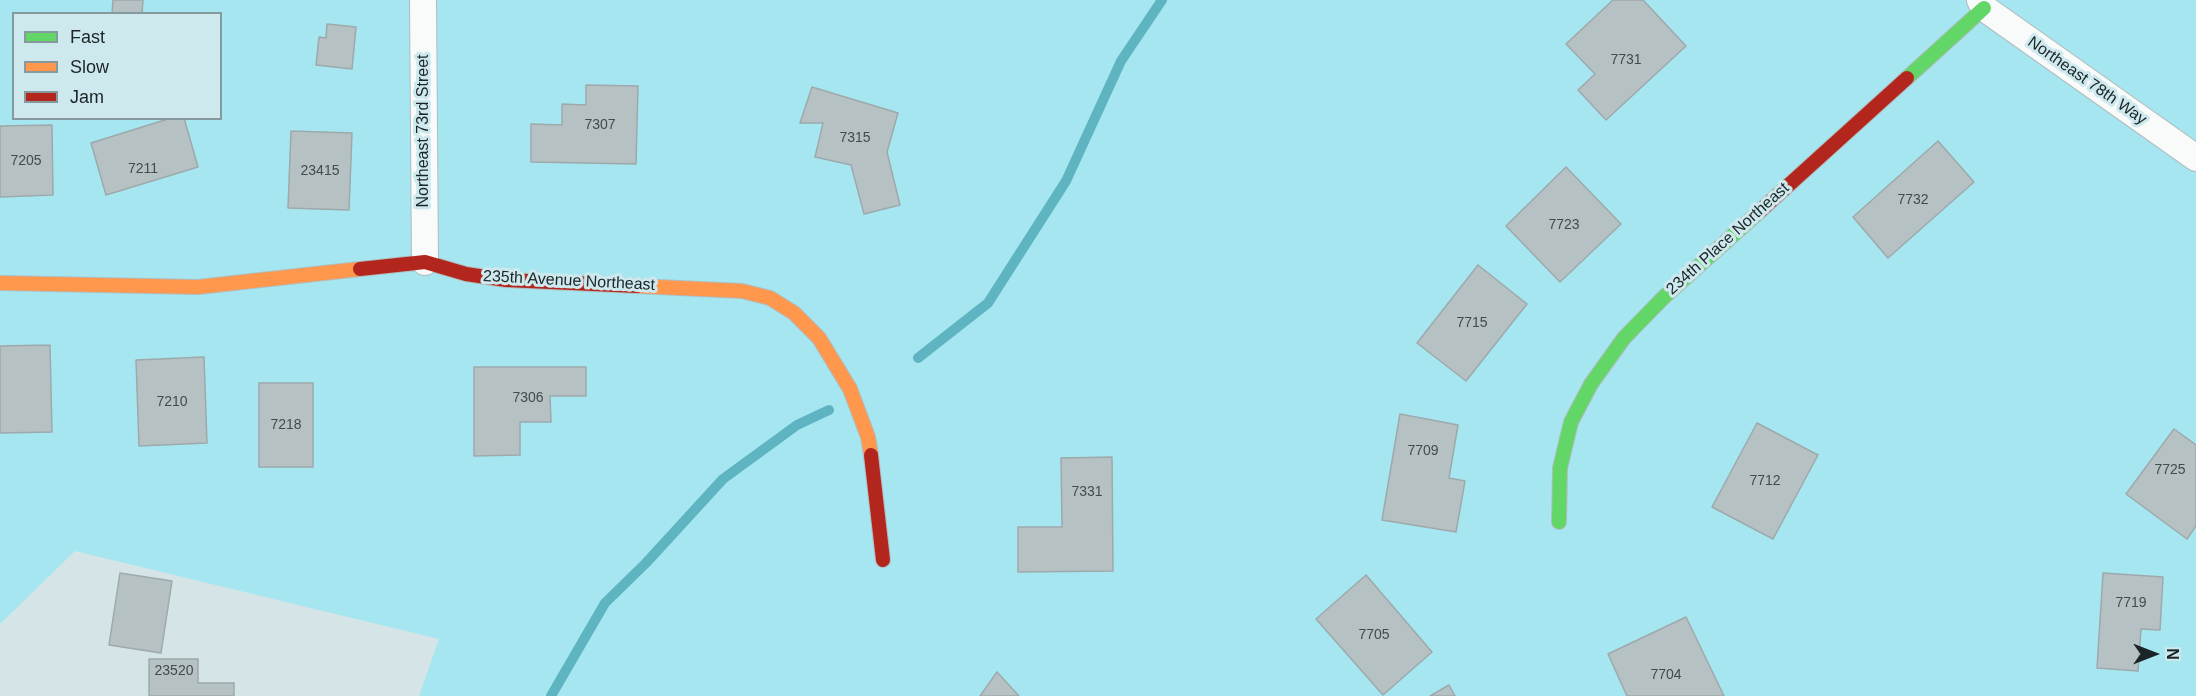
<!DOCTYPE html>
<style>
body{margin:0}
#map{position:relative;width:2196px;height:696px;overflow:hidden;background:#d5e4e6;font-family:Arial,sans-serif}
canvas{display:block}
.legend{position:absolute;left:12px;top:12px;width:210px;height:108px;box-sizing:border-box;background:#cee9ed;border:2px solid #869a9d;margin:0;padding:8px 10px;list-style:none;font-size:18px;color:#1b2426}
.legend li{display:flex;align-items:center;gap:12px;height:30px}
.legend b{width:30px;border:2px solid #869a9d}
.north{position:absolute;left:2124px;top:624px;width:60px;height:60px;-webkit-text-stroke:4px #cee9ed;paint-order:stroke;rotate:90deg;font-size:16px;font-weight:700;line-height:24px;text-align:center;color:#1b2426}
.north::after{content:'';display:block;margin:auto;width:21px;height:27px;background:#1b2426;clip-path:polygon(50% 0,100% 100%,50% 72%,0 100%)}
</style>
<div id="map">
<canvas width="2196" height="696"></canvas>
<ul class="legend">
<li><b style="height:8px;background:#63d668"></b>Fast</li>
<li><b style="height:8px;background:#ff974d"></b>Slow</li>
<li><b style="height:8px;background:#b3261e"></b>Jam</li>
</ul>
<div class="north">N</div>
</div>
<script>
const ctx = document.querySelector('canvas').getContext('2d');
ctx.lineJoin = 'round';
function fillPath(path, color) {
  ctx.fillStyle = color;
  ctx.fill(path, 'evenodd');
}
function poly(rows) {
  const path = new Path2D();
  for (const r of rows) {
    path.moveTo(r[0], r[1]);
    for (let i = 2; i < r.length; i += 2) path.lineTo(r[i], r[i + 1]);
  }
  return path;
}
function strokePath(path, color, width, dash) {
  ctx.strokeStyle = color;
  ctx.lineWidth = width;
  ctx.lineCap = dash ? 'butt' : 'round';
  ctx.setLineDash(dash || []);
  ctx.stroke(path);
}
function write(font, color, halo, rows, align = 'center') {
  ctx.font = font + ' Arial,sans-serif';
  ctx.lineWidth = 6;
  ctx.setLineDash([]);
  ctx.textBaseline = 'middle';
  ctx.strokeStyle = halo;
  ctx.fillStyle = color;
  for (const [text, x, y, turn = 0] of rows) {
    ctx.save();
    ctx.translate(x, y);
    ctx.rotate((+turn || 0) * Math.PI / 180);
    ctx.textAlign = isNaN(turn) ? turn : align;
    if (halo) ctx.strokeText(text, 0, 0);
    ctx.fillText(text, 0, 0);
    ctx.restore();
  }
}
const green = poly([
 [0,0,2196,0,2196,696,419,696,439,639,75,551,0,624],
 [14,14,220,14,220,118,14,118]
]);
const stream = poly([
 [918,358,988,303,1066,181,1121,61,1162,0],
 [551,696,605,603,646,563,723,479,797,425,829,410]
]);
const building = poly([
 [113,0,143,0,142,14,112,14,113,0],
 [1613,0,1643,0,1686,46,1606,120,1578,90,1595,74,1566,44,1613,0],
 [327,24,356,27,352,69,316,65,319,37,326,38,327,24],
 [586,85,638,86,636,164,531,162,531,124,562,125,562,104,586,105,586,85],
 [812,87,898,113,887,152,900,205,864,214,851,165,815,157,823,123,800,123,812,87],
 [171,118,184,118,198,167,106,195,91,143,171,118],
 [52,125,53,195,0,197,0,126,52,125],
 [291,131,352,133,349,210,288,208,291,131],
 [1938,141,1974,182,1888,258,1853,217,1938,141],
 [1566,167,1621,224,1560,282,1506,226,1566,167],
 [1478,265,1527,304,1466,381,1417,343,1478,265],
 [50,345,52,432,0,433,0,346,50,345],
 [204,357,207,443,139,446,136,360,204,357],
 [474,367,586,367,586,396,550,396,551,422,520,422,520,455,474,456,474,367],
 [259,383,313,383,313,467,259,467,259,383],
 [1400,414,1458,425,1449,478,1465,481,1456,532,1382,520,1400,414],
 [1757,423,1818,455,1773,539,1712,507,1757,423],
 [2174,429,2196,445,2196,526,2187,539,2126,494,2174,429],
 [1112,457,1113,571,1018,572,1018,527,1062,527,1061,458,1112,457],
 [120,573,172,581,161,653,109,645,120,573],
 [2103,573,2163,577,2160,630,2141,629,2138,671,2097,668,2103,573],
 [1366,575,1432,652,1383,695,1316,619,1366,575],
 [1686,617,1724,696,1627,696,1608,654,1686,617],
 [149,659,198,659,198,683,234,683,234,696,149,696,149,659],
 [997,672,1019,696,980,696,997,672],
 [1449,685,1455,696,1430,696,1449,685]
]);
const street = poly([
 [423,0,425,262],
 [1980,0,1984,8,2196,158]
]);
const fast = poly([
 [1907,78,1984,8],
 [1559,522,1560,468,1571,422,1591,384,1624,338,1663,298,1760,211]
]);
const slow = poly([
 [0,283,198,287,360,269],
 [637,286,742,291,770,298,794,313,819,338,850,389,868,437,871,455]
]);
const jam = poly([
 [1760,211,1907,78],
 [360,269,425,262,466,274,506,280,637,286],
 [871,455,883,560]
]);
const numberNames = [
 ["7731",1626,60],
 ["7307",600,125],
 ["7315",855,138],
 ["7205",26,161],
 ["7211",143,169],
 ["23415",320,171],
 ["7732",1913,200],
 ["7723",1564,225],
 ["7715",1472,323],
 ["7306",528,398],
 ["7210",172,402],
 ["7218",286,425],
 ["7709",1423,451],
 ["7725",2170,470],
 ["7712",1765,481],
 ["7331",1087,492],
 ["7719",2131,603],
 ["7705",1374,635],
 ["23520",174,671],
 ["7704",1666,675]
];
const streetNames = [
 ["Northeast 78th Way",2087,81,35],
 ["Northeast 73rd Street",424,131,-90],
 ["234th Place Northeast",1728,239,-42],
 ["235th Avenue Northeast",569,281,3]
];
fillPath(green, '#a6e6f0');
strokePath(stream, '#5fb4c1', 10);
fillPath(building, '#b6c1c3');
strokePath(building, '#9da9ab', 1.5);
strokePath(street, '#b1bcbe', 28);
strokePath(fast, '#b1bcbe', 16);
strokePath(slow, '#b1bcbe', 16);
strokePath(jam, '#b1bcbe', 16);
strokePath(street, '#f9fbfb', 26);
strokePath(fast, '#63d668', 14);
strokePath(slow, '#ff974d', 14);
strokePath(jam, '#b3261e', 14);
write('14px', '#424b4d', null, numberNames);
write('16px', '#1b2426', '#cee9ed', streetNames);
</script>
